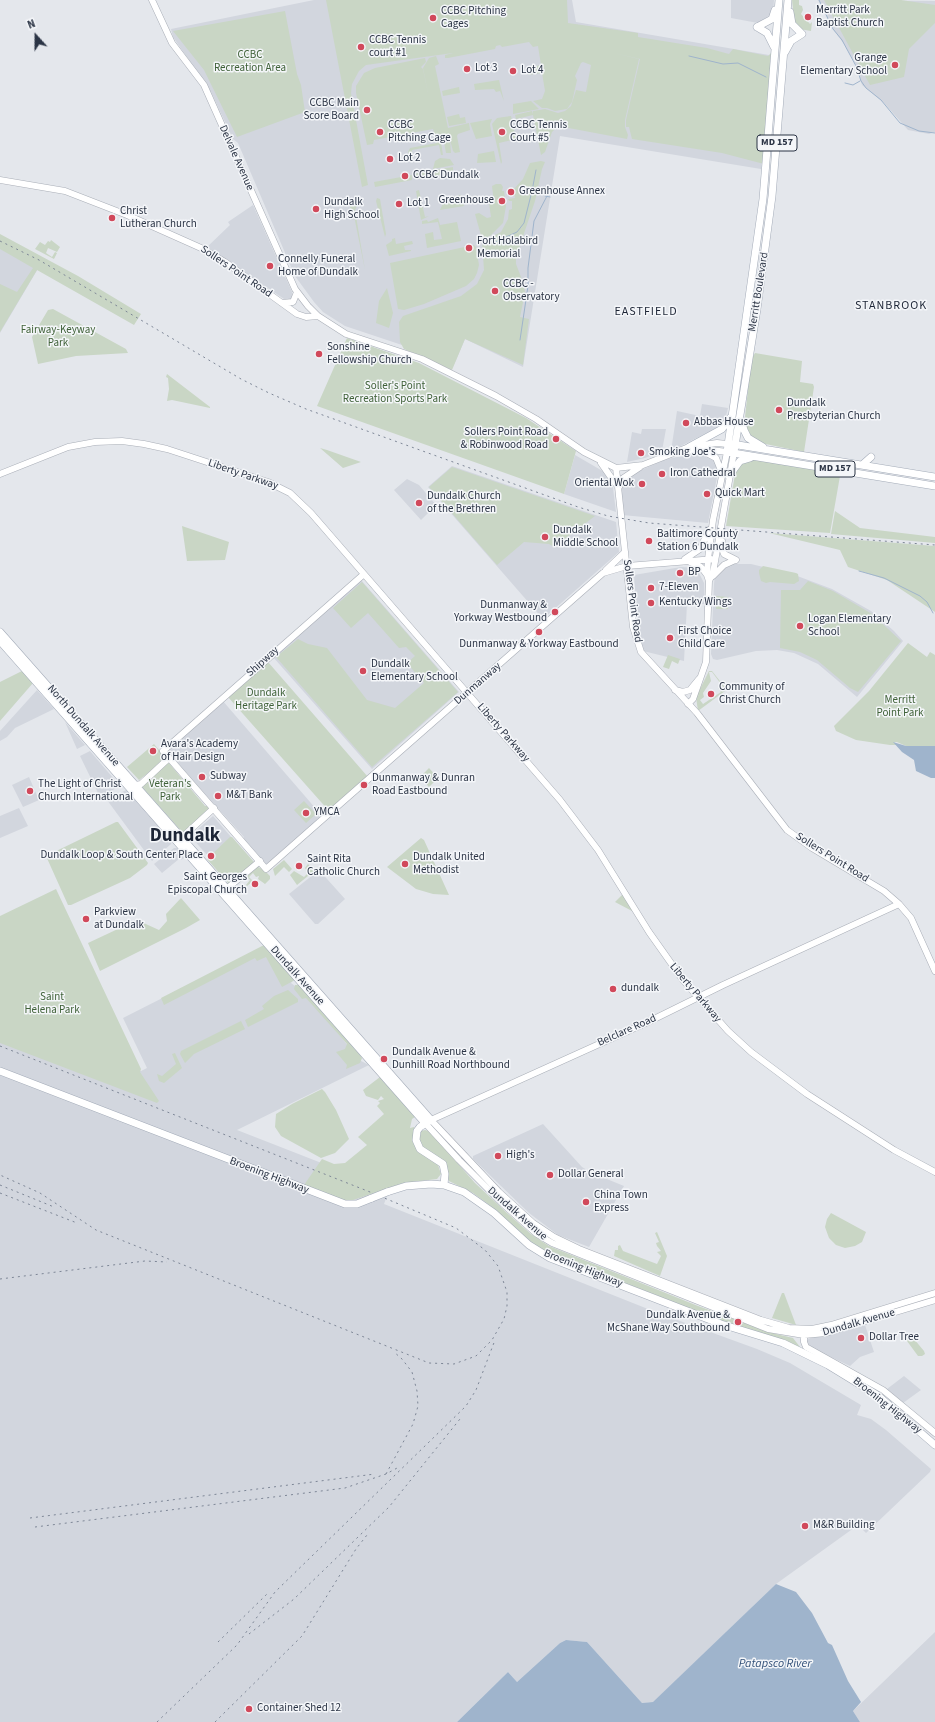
<!DOCTYPE html>
<style>
body{margin:0}
#map{position:relative;width:935px;height:1722px;overflow:hidden;background:#e4e7ec;font-family:"Source Sans 3",sans-serif}
canvas{display:block}
.north{position:absolute;left:16px;top:16px;width:40px;height:40px;-webkit-text-stroke:3px #f4f6f9;paint-order:stroke;rotate:339deg;font-size:11px;font-weight:700;line-height:16px;text-align:center;color:#2b3445}
.north::after{content:'';display:block;margin:auto;width:14px;height:18px;background:#2b3445;clip-path:polygon(50% 0,100% 100%,50% 72%,0 100%)}
</style>
<div id="map">
<canvas width="935" height="1722"></canvas>
<div class="north">N</div>
</div>
<script>
const ctx = document.querySelector('canvas').getContext('2d');
ctx.lineJoin = 'round';
function fillPath(path, color) {
  ctx.fillStyle = color;
  ctx.fill(path, 'evenodd');
}
function poly(rows) {
  const path = new Path2D();
  for (const r of rows) {
    path.moveTo(r[0], r[1]);
    for (let i = 2; i < r.length; i += 2) path.lineTo(r[i], r[i + 1]);
  }
  return path;
}
function strokePath(path, color, width, dash) {
  ctx.strokeStyle = color;
  ctx.lineWidth = width;
  ctx.lineCap = dash ? 'butt' : 'round';
  ctx.setLineDash(dash || []);
  ctx.stroke(path);
}
function write(font, color, halo, rows, align = 'center') {
  ctx.font = font + ' "Source Sans 3",sans-serif';
  ctx.lineWidth = 3;
  ctx.setLineDash([]);
  ctx.textBaseline = 'middle';
  ctx.strokeStyle = halo;
  ctx.fillStyle = color;
  for (const [text, x, y, turn = 0] of rows) {
    ctx.save();
    ctx.translate(x, y);
    ctx.rotate((+turn || 0) * Math.PI / 180);
    ctx.textAlign = isNaN(turn) ? turn : align;
    if (halo) ctx.strokeText(text, 0, 0);
    ctx.fillText(text, 0, 0);
    ctx.restore();
  }
}
const built = poly([
 [314,0,572,0,576,22,769,55,761,169,560,136,523,367,465,339,453,367,408,347,345,326,323,312,314,302,295,276,238,143,233,139,211,92,173,37,171,29],
 [731,0,774,0,773,13,758,23,731,18],
 [818,0,935,1,935,132,929,134,908,130,884,103,862,85,857,67,844,44,832,28],
 [253,205,292,292,292,300,287,301,231,263,206,248,230,225,228,222],
 [0,246,39,267,0,333],
 [702,404,728,408,724,424,671,451,677,411,700,416],
 [642,429,666,429,662,451,645,458,627,462,632,432,641,434],
 [697,453,708,454,717,463,718,472,708,523,622,515,620,491,625,477,667,459],
 [575,455,606,473,613,488,616,512,564,494],
 [452,466,616,522,619,552,543,619,428,487],
 [407,479,419,485,436,505,421,520,394,490],
 [728,564,751,564,792,574,832,589,871,611,894,631,903,641,857,697,818,664,794,653,777,650,756,651,717,660,713,659,711,654,714,584,715,575],
 [681,567,695,568,699,573,704,583,705,604,687,604,684,661,643,651,638,630,634,575],
 [361,580,459,692,372,769,273,657],
 [37,690,54,709,15,728,7,737,0,741,0,731],
 [222,700,323,817,267,867,243,839,244,837,165,750],
 [65,722,85,745,77,749],
 [90,751,120,786,100,797,80,756],
 [29,777,39,800,23,807,12,785],
 [126,790,172,842,171,844,152,861,107,800],
 [19,808,28,826,0,838,0,816],
 [213,816,232,838,209,857,190,836],
 [174,848,177,848,184,858,181,860,179,859,162,873,154,864],
 [319,870,345,899,318,924,315,924,289,894],
 [263,947,293,980,291,983,295,986,299,987,361,1061,369,1065,237,1130,342,1171,411,1128,384,1204,658,1313,757,1349,790,1363,861,1405,857,1415,871,1419,886,1430,931,1469,930,1472,866,1533,858,1525,776,1584,654,1702,642,1703,587,1642,566,1640,560,1643,517,1682,508,1672,457,1722,0,1722,0,1041,141,1071,147,1068,123,1018],
 [543,1124,582,1167,592,1173,624,1186,589,1247,558,1235,529,1213,473,1159,473,1156],
 [865,1325,874,1352,860,1357,850,1366,807,1346,806,1341,810,1338],
 [904,1376,921,1390,903,1403,887,1389],
 [935,1632,935,1722,860,1722,853,1711]
]);
const green = poly([
 [326,0,567,0,568,23,638,33,638,37,707,48,729,54,733,49,768,56,771,53,764,164,722,153,632,139,629,127,626,127,626,120,640,59,614,53,639,59,625,120,625,127,628,135,627,139,558,126,552,132,545,152,541,155,533,115,516,119,515,115,532,111,533,114,533,111,545,109,558,113,565,111,571,106,576,90,586,92,591,65,583,62,581,63,575,76,577,80,572,102,567,109,555,111,547,108,542,108,533,101,542,99,545,91,542,73,528,75,527,68,541,65,538,46,533,47,529,42,502,47,500,45,496,46,495,49,448,58,445,58,445,55,453,53,366,65,359,71,352,84,351,93,368,185,362,187],
 [792,0,799,0,799,5,802,6,803,10,801,14,810,24,812,22,811,31,799,29,795,26],
 [824,0,901,0,935,5,935,23,909,49,904,77,870,85],
 [285,11,297,74,301,85,305,112,237,137,204,70,173,31],
 [436,56,439,64,435,66,448,128,469,123,470,130,458,134,457,136,460,152,455,153,453,151,450,140,451,153,446,153,444,142,441,142,443,155,441,155,439,145,412,150,413,159,410,159,408,152,410,148,437,143,433,129,374,140,373,144,367,145,356,93,356,86,364,73,375,68,425,58,426,62,421,67,423,69,429,98,423,68,429,58],
 [499,80,504,101,500,91,496,92,494,89,475,90,474,84],
 [459,87,460,93,443,96,442,91],
 [531,101,539,109,513,114,513,104],
 [459,114,460,118,465,117,466,123,449,126,447,117],
 [511,116,516,139,499,143,502,162,501,164,492,124,497,118],
 [492,119,490,124,492,136,476,139,470,123],
 [494,151,496,162,477,163,478,154],
 [440,158,450,159,454,165,433,169,435,161],
 [541,161,545,162,542,169,535,201,516,257,516,264,524,285,525,293,520,317,529,319,523,365,465,339,452,370,404,349,400,342,399,322,403,316,461,296,477,284,484,270,482,242,501,232,508,219,509,210,512,209,512,201,509,201,508,199,515,198,513,190,523,179,530,163],
 [453,167,453,173,435,176,433,172,435,170],
 [429,171,432,177,414,179,413,174],
 [412,175,412,180,375,187,374,182],
 [496,184,501,184,503,187,502,191,504,191,506,206,503,223,490,236,482,239,475,214,479,213,487,218,491,217,489,203,494,202,492,186],
 [419,190,425,217,429,216,421,220,416,191],
 [461,195,464,206,440,210,444,201,447,201,447,203,452,202,452,197],
 [377,198,380,199,386,234,385,237,376,201],
 [353,203,357,206,355,210,365,270,353,211,350,208,350,206],
 [438,218,440,225,457,222,461,241,427,248,425,234,433,232,434,240,442,239,438,222,422,224,422,221,427,220,428,222],
 [0,234,78,276,141,314,134,325,37,270,0,332,0,284,17,292,33,268,0,249],
 [395,238,396,244,412,241,413,244,404,246,405,250,411,250,411,251,389,256,386,245,392,241,392,239],
 [51,240,60,247,57,252,48,248,46,253,52,257,55,252,57,253,54,259,35,249,40,242,45,245,48,241,50,242],
 [474,245,476,247,479,265,477,273,474,279,466,286,424,304,404,310,398,309,390,263],
 [387,288,393,313,389,328,376,323,379,301],
 [53,309,126,349,128,353,76,356,38,364,32,337,48,310],
 [347,338,419,363,526,418,576,451,564,494,317,406],
 [755,353,802,361,800,382,813,384,814,387,804,452,756,442,749,437,744,427,751,360],
 [167,374,210,407,210,408,172,400,167,401,169,389,168,378,166,377],
 [320,448,327,450,361,462,343,468],
 [751,459,831,471,831,474,840,476,830,533,726,526,736,469,738,464],
 [452,467,595,516,554,547,549,544,524,542,497,565,429,487],
 [835,511,860,528,935,537,935,543,831,534],
 [182,526,229,542,225,560,187,561],
 [769,533,935,546,935,612,887,580,848,567,840,550],
 [763,566,796,573,798,574,799,581,794,584,770,582,766,583,761,581,759,573,759,570],
 [808,581,833,591,872,614,901,641,858,692,850,688,817,660,800,652,780,648,781,590,800,590],
 [362,582,458,692,372,767,276,657,298,639,308,644,327,648,367,700,395,708,424,683,407,663,415,656,406,647,399,648,368,613,351,628,333,608],
 [716,596,728,597,728,609,716,609],
 [908,643,927,657,930,652,935,655,935,746,906,746,897,742,894,742,897,745,890,745,856,740,836,731,834,726,869,691],
 [668,655,680,659,678,664,672,661,669,669,663,667],
 [268,662,368,777,329,811,228,697],
 [22,671,33,683,0,721,0,682],
 [709,671,712,671,727,690,724,688,725,691,698,711,696,697],
 [709,672,712,672,724,688,718,688,721,692,703,704,700,700,704,697,703,693,711,681],
 [154,744,164,756,165,760,139,780,127,767],
 [168,762,205,806,209,806,210,810,183,833,142,787],
 [429,768,438,778,429,787,420,777],
 [304,801,316,814,306,823,294,810],
 [116,822,118,822,148,863,147,865,130,878,71,905,68,905,46,856],
 [230,837,232,837,254,862,229,884,207,859],
 [421,838,424,840,449,895,433,894,416,889,387,867],
 [284,860,292,869,289,872,284,867,275,876,273,869],
 [308,864,314,871,297,885,290,875,294,871,304,877,308,873,305,868],
 [257,866,265,871,270,876,270,879,265,884,258,879,259,876,256,877,253,873,249,877,253,881,247,886,246,885,250,880,246,876],
 [56,889,141,1069,140,1072,159,1101,157,1103,0,1043,0,916],
 [623,894,632,910,632,911,615,902],
 [181,898,200,920,186,928,100,971,88,943,137,920,159,930,167,921,166,914],
 [264,945,295,980,282,987,266,957,257,961,255,958,164,1005,161,998],
 [295,985,302,985,360,1055,362,1058,360,1063,346,1069,347,1065,336,1052,345,1049,347,1044,306,998,302,999,294,989],
 [288,990,298,999,298,1002,248,1027,245,1020,264,1009,262,1006,274,996],
 [241,1021,245,1029,194,1054,185,1063,180,1054,181,1051],
 [175,1053,182,1068,164,1083,159,1081,157,1074,162,1076,176,1064,172,1054],
 [380,1077,415,1117,412,1119,410,1128,414,1127,414,1143,437,1162,441,1174,437,1179,404,1183,350,1201,341,1200,304,1185,322,1159,334,1164,345,1163,367,1145,358,1137,384,1114,377,1106,380,1103,378,1101,384,1099,381,1096,378,1100,366,1096,363,1090],
 [322,1089,325,1092,336,1110,349,1139,335,1153,321,1158,281,1136,275,1127,276,1114,292,1104],
 [425,1130,429,1131,475,1183,507,1213,531,1234,549,1246,698,1306,776,1334,793,1338,800,1347,717,1319,540,1250,528,1242,492,1207,473,1193,449,1181,442,1160,422,1147,419,1142,421,1131],
 [831,1213,866,1232,862,1242,855,1246,845,1248,836,1245,829,1238,825,1227,827,1219],
 [657,1232,667,1256,660,1276,614,1256,615,1250,618,1250,618,1246,620,1245,623,1251,657,1264,661,1256,657,1252,661,1251,657,1246,656,1243,659,1242,655,1233],
 [782,1293,784,1293,796,1325,772,1318],
 [909,1333,924,1351,925,1354,922,1356,918,1356,907,1341,905,1336]
]);
const water = poly([
 [893,742,906,746,935,746,935,778,931,778,916,771,914,760,902,752],
 [776,1584,796,1592,812,1613,828,1643,832,1645,848,1681,861,1702,853,1711,860,1722,457,1722,508,1672,517,1682,560,1643,566,1640,587,1642,642,1703,653,1702]
]);
const stream = poly([
 [819,0,833,29,842,40,856,66,861,81,866,88,881,100,900,123,919,131,935,133],
 [689,56,723,64,738,63,766,77],
 [845,83,853,85,860,81],
 [532,191,536,170],
 [545,196,550,197],
 [493,243,517,232,524,223,532,191],
 [520,340,528,286,528,268,534,221,547,196],
 [859,571,884,578,920,596,927,602,933,613]
]);
const secondary = poly([
 [152,0,172,43,204,85,295,289,308,306,318,316,346,334,422,359,496,396,536,419,584,452,616,468,643,465,689,447,717,443,727,444],
 [0,180,65,191,127,215,201,248,225,262,297,314,306,317,318,316],
 [282,303,293,302,297,292],
 [687,451,711,450,727,452,713,520,708,559,707,575,709,581,706,662,693,699,688,704],
 [703,451,716,458,722,473],
 [601,463,615,483],
 [616,468,633,627,641,652,697,713,787,830,812,848,884,891,899,904,911,918,935,971],
 [0,474,68,447,95,442,122,441,144,444,167,449,268,482,290,493,311,513,560,800,598,850,649,932,683,980,728,1031,751,1052,807,1094,894,1150,935,1172],
 [619,487,622,479,640,467],
 [722,541,721,546,724,554,736,560],
 [685,559,700,549,709,530],
 [690,562,701,567,707,575],
 [606,570,625,552],
 [364,574,163,751,266,869,603,573,627,566,715,559],
 [713,576,724,565,735,560],
 [709,581,713,573,734,452],
 [675,690,683,692,690,690,699,679],
 [131,786,141,784,169,758],
 [178,841,214,808],
 [224,891,260,861],
 [899,904,723,985,648,1022,431,1120,499,1192,533,1223,554,1237,579,1249,761,1320,789,1328,812,1329,831,1325,935,1293],
 [425,1123,459,1160,503,1204,537,1234,552,1243,768,1329,804,1335,826,1333,935,1300],
 [804,1333,804,1342,806,1347,883,1390,935,1433]
]);
const primary = poly([
 [779,0,763,199,727,452,935,486],
 [757,27,772,19,775,10],
 [757,27,767,33,774,47],
 [785,52,791,41,802,34,792,24,790,12],
 [741,420,744,430,748,438,763,447],
 [732,444,935,477],
 [689,447,722,429,730,418],
 [734,452,757,309,772,196,788,0],
 [862,465,871,457],
 [729,476,740,461,750,458],
 [0,632,431,1120,420,1127,417,1131,416,1140,420,1149,443,1164,445,1174,444,1185],
 [0,641,425,1123],
 [0,1071,345,1204,357,1204,372,1198],
 [387,1192,406,1186,431,1184,444,1185,464,1192,494,1213,529,1245,550,1258,721,1324,783,1343,828,1365,877,1395,935,1445]
]);
const rail = poly([
 [0,241,39,260,241,379,269,393,306,409,578,507,608,516,649,523,935,545],
 [0,1046,370,1192,456,1228,485,1250,498,1266,507,1292,507,1306,504,1319,492,1340,476,1356,454,1364,429,1363,96,1230,40,1193,0,1175],
 [0,1185,54,1207],
 [0,1193,77,1223],
 [0,1279,145,1261,167,1262],
 [386,1474,413,1424,418,1406,417,1391,412,1372,402,1359,394,1352],
 [30,1518,375,1474],
 [35,1527,345,1488,386,1474,399,1467],
 [249,1634,294,1599,389,1507,460,1419],
 [218,1642,267,1594],
 [157,1722,237,1645,275,1592,466,1406,476,1390,495,1340],
 [215,1722,302,1636,356,1549,367,1535]
]);
const primaryBridge = poly([
 [372,1198,387,1192]
]);
const markers = [
 [808,17,4,"#d1495b"],
 [433,18,4,"#d1495b"],
 [361,47,4,"#d1495b"],
 [895,65,4,"#d1495b"],
 [467,69,4,"#d1495b"],
 [513,71,4,"#d1495b"],
 [367,110,4,"#d1495b"],
 [380,132,4,"#d1495b"],
 [502,132,4,"#d1495b"],
 [390,159,4,"#d1495b"],
 [405,176,4,"#d1495b"],
 [511,192,4,"#d1495b"],
 [502,201,4,"#d1495b"],
 [399,204,4,"#d1495b"],
 [316,209,4,"#d1495b"],
 [112,218,4,"#d1495b"],
 [469,248,4,"#d1495b"],
 [270,266,4,"#d1495b"],
 [495,291,4,"#d1495b"],
 [319,354,4,"#d1495b"],
 [779,410,4,"#d1495b"],
 [686,423,4,"#d1495b"],
 [556,439,4,"#d1495b"],
 [641,453,4,"#d1495b"],
 [662,474,4,"#d1495b"],
 [642,484,4,"#d1495b"],
 [707,494,4,"#d1495b"],
 [419,503,4,"#d1495b"],
 [545,537,4,"#d1495b"],
 [649,541,4,"#d1495b"],
 [680,573,4,"#d1495b"],
 [651,588,4,"#d1495b"],
 [651,603,4,"#d1495b"],
 [555,612,4,"#d1495b"],
 [800,626,4,"#d1495b"],
 [539,632,4,"#d1495b"],
 [670,638,4,"#d1495b"],
 [363,671,4,"#d1495b"],
 [711,694,4,"#d1495b"],
 [153,751,4,"#d1495b"],
 [202,777,4,"#d1495b"],
 [364,785,4,"#d1495b"],
 [30,791,4,"#d1495b"],
 [218,796,4,"#d1495b"],
 [306,813,4,"#d1495b"],
 [211,856,4,"#d1495b"],
 [405,864,4,"#d1495b"],
 [299,866,4,"#d1495b"],
 [255,884,4,"#d1495b"],
 [86,919,4,"#d1495b"],
 [613,989,4,"#d1495b"],
 [384,1059,4,"#d1495b"],
 [498,1156,4,"#d1495b"],
 [550,1175,4,"#d1495b"],
 [586,1202,4,"#d1495b"],
 [738,1322,4,"#d1495b"],
 [861,1338,4,"#d1495b"],
 [805,1526,4,"#d1495b"],
 [249,1709,4,"#d1495b"]
];
const shields = [
 [777,143,40],
 [835,469,40]
];
const shieldNames = [
 ["MD 157",777,143],
 ["MD 157",835,469]
];
const poiNames = [
 ["Merritt Park",816,11],
 ["Baptist Church",816,24],
 ["CCBC Pitching",441,12],
 ["Cages",441,25],
 ["CCBC Tennis",369,41],
 ["court #1",369,54],
 ["Grange",887,59,"right"],
 ["Elementary School",887,72,"right"],
 ["Lot 3",475,69],
 ["Lot 4",521,71],
 ["CCBC Main",359,104,"right"],
 ["Score Board",359,117,"right"],
 ["CCBC",388,126],
 ["Pitching Cage",388,139],
 ["CCBC Tennis",510,126],
 ["Court #5",510,139],
 ["Lot 2",398,159],
 ["CCBC Dundalk",413,176],
 ["Greenhouse Annex",519,192],
 ["Greenhouse",494,201,"right"],
 ["Dundalk",324,203],
 ["High School",324,216],
 ["Lot 1",407,204],
 ["Christ",120,212],
 ["Lutheran Church",120,225],
 ["Fort Holabird",477,242],
 ["Memorial",477,255],
 ["Connelly Funeral",278,260],
 ["Home of Dundalk",278,273],
 ["CCBC -",503,285],
 ["Observatory",503,298],
 ["Sonshine",327,348],
 ["Fellowship Church",327,361],
 ["Dundalk",787,404],
 ["Presbyterian Church",787,417],
 ["Abbas House",694,423],
 ["Sollers Point Road",548,433,"right"],
 ["& Robinwood Road",548,446,"right"],
 ["Smoking Joe's",649,453],
 ["Iron Cathedral",670,474],
 ["Oriental Wok",634,484,"right"],
 ["Quick Mart",715,494],
 ["Dundalk Church",427,497],
 ["of the Brethren",427,510],
 ["Dundalk",553,531],
 ["Middle School",553,544],
 ["Baltimore County",657,535],
 ["Station 6 Dundalk",657,548],
 ["BP",688,573],
 ["7-Eleven",659,588],
 ["Kentucky Wings",659,603],
 ["Dunmanway &",547,606,"right"],
 ["Yorkway Westbound",547,619,"right"],
 ["Logan Elementary",808,620],
 ["School",808,633],
 ["First Choice",678,632],
 ["Child Care",678,645],
 ["Dunmanway & Yorkway Eastbound",539,645,"center"],
 ["Dundalk",371,665],
 ["Elementary School",371,678],
 ["Community of",719,688],
 ["Christ Church",719,701],
 ["Avara's Academy",161,745],
 ["of Hair Design",161,758],
 ["Subway",210,777],
 ["Dunmanway & Dunran",372,779],
 ["Road Eastbound",372,792],
 ["The Light of Christ",38,785],
 ["Church International",38,798],
 ["M&T Bank",226,796],
 ["YMCA",314,813],
 ["Dundalk Loop & South Center Place",203,856,"right"],
 ["Dundalk United",413,858],
 ["Methodist",413,871],
 ["Saint Rita",307,860],
 ["Catholic Church",307,873],
 ["Saint Georges",247,878,"right"],
 ["Episcopal Church",247,891,"right"],
 ["Parkview",94,913],
 ["at Dundalk",94,926],
 ["dundalk",621,989],
 ["Dundalk Avenue &",392,1053],
 ["Dunhill Road Northbound",392,1066],
 ["High's",506,1156],
 ["Dollar General",558,1175],
 ["China Town",594,1196],
 ["Express",594,1209],
 ["Dundalk Avenue &",730,1316,"right"],
 ["McShane Way Southbound",730,1329,"right"],
 ["Dollar Tree",869,1338],
 ["M&R Building",813,1526],
 ["Container Shed 12",257,1709]
];
const parkNames = [
 ["CCBC",250,56],
 ["Recreation Area",250,69],
 ["Fairway-Keyway",58,331],
 ["Park",58,344],
 ["Soller's Point",395,387],
 ["Recreation Sports Park",395,400],
 ["Dundalk",266,694],
 ["Heritage Park",266,707],
 ["Merritt",900,701],
 ["Point Park",900,714],
 ["Veteran's",170,785],
 ["Park",170,798],
 ["Saint",52,998],
 ["Helena Park",52,1011]
];
const streetNames = [
 ["Delvale Avenue",236,158,66],
 ["Sollers Point Road",236,272,34],
 ["Merritt Boulevard",759,292,-81],
 ["Liberty Parkway",243,475,19],
 ["Sollers Point Road",632,601,82],
 ["Shipway",263,662,-42],
 ["Dunmanway",478,684,-41],
 ["North Dundalk Avenue",83,726,49],
 ["Liberty Parkway",503,733,49],
 ["Sollers Point Road",832,858,32],
 ["Dundalk Avenue",297,976,48],
 ["Liberty Parkway",695,993,50],
 ["Belclare Road",627,1031,-24],
 ["Broening Highway",269,1176,21],
 ["Dundalk Avenue",517,1214,41],
 ["Broening Highway",583,1269,22],
 ["Dundalk Avenue",859,1323,-16],
 ["Broening Highway",887,1406,38]
];
const neighbourhoodNames = [
 ["STANBROOK",891,306],
 ["EASTFIELD",646,312]
];
const waterNames = [
 ["Patapsco River",775,1664]
];
const townNames = [
 ["Dundalk",185,837]
];
fillPath(built, '#d2d6de');
fillPath(green, '#c9d6c5');
fillPath(water, '#9fb4cc');
strokePath(stream, '#9fb4cc', 1);
strokePath(secondary, '#a9aeb7', 7);
strokePath(primary, '#a3abb8', 8);
strokePath(secondary, '#fff', 6);
strokePath(primary, '#fff', 7);
strokePath(rail, '#7d8696', 1, [2, 4]);
strokePath(primaryBridge, '#a3abb8', 8, []);
strokePath(primaryBridge, '#fff', 7);
for (const [x, y, r, color] of markers) {
  const dot = new Path2D();
  dot.arc(x, y, r, 0, 2 * Math.PI);
  ctx.fillStyle = color;
  ctx.fill(dot);
  strokePath(dot, '#f4f6f9', 1.5);
}
for (const [x, y, w] of shields) {
  const box = new Path2D();
  box.roundRect(x - w / 2, y - 8, w, 16, 3);
  ctx.fillStyle = '#f4f6f9';
  ctx.fill(box);
  strokePath(box, '#2b3445', 1);
}
write('bold 10px', '#2b3445', null, shieldNames);
write('11px', '#2b3445', '#f4f6f9', poiNames, 'left');
write('11px', '#3f6138', '#f4f6f9', parkNames);
write('11px', '#2b3445', '#f4f6f9', streetNames);
ctx.letterSpacing = '1px';
write('12px', '#1d2536', '#f4f6f9', neighbourhoodNames);
ctx.letterSpacing = '0px';
write('italic 12px', '#34527a', '#f4f6f9', waterNames);
write('bold 19px', '#1d2536', '#f4f6f9', townNames);
</script>
